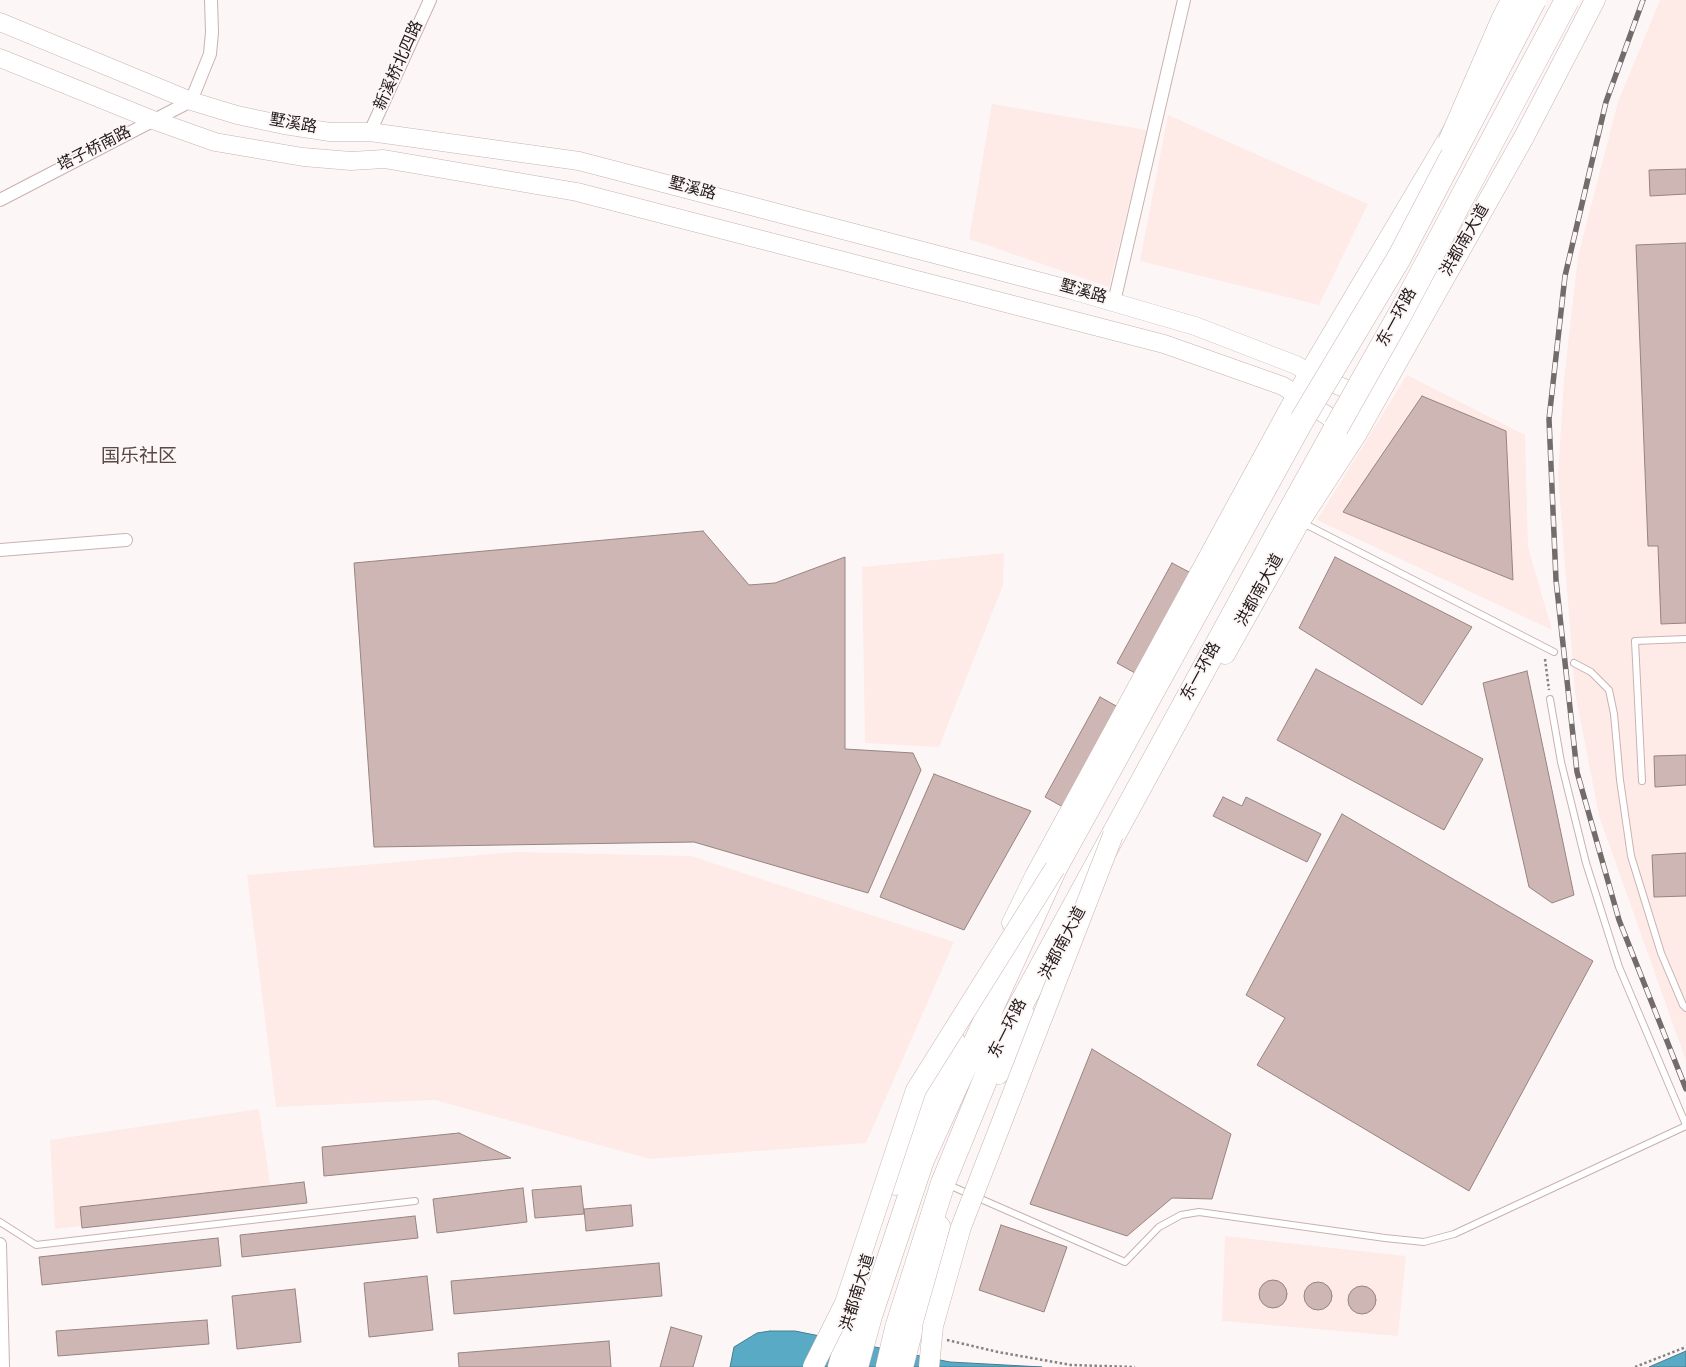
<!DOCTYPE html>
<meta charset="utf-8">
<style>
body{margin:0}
canvas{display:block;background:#fcf7f6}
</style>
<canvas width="1686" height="1367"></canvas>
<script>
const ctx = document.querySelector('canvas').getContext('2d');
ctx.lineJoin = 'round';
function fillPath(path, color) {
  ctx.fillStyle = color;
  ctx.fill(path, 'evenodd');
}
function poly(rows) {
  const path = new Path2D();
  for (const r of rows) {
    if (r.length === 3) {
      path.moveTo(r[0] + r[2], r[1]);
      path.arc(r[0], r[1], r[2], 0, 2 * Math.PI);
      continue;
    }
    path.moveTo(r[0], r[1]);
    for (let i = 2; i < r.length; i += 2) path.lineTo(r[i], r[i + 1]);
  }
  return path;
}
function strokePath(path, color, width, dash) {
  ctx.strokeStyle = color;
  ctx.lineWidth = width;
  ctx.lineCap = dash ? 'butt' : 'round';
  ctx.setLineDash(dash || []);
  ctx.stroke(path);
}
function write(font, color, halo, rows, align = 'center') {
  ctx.font = font + ' Spectral,"Noto Sans SC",serif';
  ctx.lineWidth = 4;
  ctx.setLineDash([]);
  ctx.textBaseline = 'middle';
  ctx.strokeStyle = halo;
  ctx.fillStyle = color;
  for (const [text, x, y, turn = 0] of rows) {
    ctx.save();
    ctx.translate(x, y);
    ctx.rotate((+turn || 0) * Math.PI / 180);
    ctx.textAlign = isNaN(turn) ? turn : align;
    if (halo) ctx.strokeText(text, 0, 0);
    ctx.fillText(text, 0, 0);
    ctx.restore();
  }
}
const built = poly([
 [1660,0,1686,0,1686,1061,1599,816,1575,692,1558,476,1564,380,1578,256,1618,102],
 [992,104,1147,130,1109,287,969,239],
 [1168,115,1368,204,1319,305,1140,261],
 [1407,375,1525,435,1528,547,1552,630,1317,520],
 [1004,553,1003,585,939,747,865,743,862,567],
 [515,852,691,856,954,942,866,1143,650,1159,435,1100,276,1107,247,875],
 [259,1109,273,1203,55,1229,50,1140],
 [1225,1236,1406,1256,1398,1336,1222,1321]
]);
const water = poly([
 [770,1331,795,1331,950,1362,1042,1367,730,1367,734,1347,757,1333,770,1331],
 [1686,1351,1686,1367,1649,1367,1686,1351]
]);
const building = poly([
 [1686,169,1686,194,1650,196,1649,170,1686,169],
 [1686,243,1686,623,1661,624,1658,546,1648,546,1636,245,1686,243],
 [1422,396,1506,431,1513,580,1343,512,1422,396],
 [703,531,749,585,775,583,845,557,845,749,913,753,921,770,868,893,694,842,374,847,354,563,703,531],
 [1335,557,1472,627,1422,705,1299,628,1335,557],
 [1172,563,1191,573,1135,673,1117,663,1172,563],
 [1316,669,1483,759,1444,830,1277,740,1316,669],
 [1527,671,1574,895,1552,903,1529,887,1483,683,1527,671],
 [1100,697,1118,707,1063,807,1045,797,1100,697],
 [1686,755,1686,785,1655,787,1654,756,1686,755],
 [934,774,1031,811,964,930,880,897,934,774],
 [1223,797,1242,806,1246,797,1321,834,1307,862,1213,816,1223,797],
 [1342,814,1593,961,1469,1191,1257,1065,1285,1018,1246,995,1342,814],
 [1686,853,1686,896,1654,897,1652,855,1686,853],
 [1092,1049,1231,1134,1212,1199,1172,1198,1127,1236,1030,1204,1092,1049],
 [459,1133,511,1158,324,1176,322,1147,459,1133],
 [304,1182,307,1203,82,1228,80,1207,304,1182],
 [581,1186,584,1214,535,1218,532,1190,581,1186],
 [523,1188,527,1222,437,1233,433,1199,523,1188],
 [631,1205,633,1226,586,1231,584,1209,631,1205],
 [415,1216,418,1238,242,1257,240,1235,415,1216],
 [1001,1225,1067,1247,1044,1312,979,1290,1001,1225],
 [218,1238,221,1266,42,1285,39,1257,218,1238],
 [659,1263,662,1296,454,1314,451,1281,659,1263],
 [427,1276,433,1330,369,1337,364,1283,427,1276],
 [1273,1294,14],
 [1318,1296,14],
 [1362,1300,14],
 [295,1289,301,1342,237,1349,232,1296,295,1289],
 [207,1320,209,1344,58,1356,56,1331,207,1320],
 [671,1327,702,1336,693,1367,660,1367,671,1327],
 [609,1341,611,1367,459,1367,458,1353,609,1341]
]);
const path = poly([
 [1545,659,1549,690],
 [947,1340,998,1352,1071,1365,1135,1367],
 [1635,1367,1686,1347]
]);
const lane = poly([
 [1303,523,1554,652],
 [1574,663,1591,672,1609,690,1614,714,1620,780,1631,856,1661,953,1683,1005,1686,1008],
 [1550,699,1561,762,1586,863,1619,967,1686,1125],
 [1642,781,1635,641,1686,639],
 [951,1186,1125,1262,1159,1227,1181,1215,1199,1212,1385,1238,1424,1242,1454,1234,1686,1126],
 [0,1222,36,1245,415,1201]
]);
const street = poly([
 [370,132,430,0],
 [0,200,191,101,210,54,212,32,211,0],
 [1114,302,1184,0],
 [0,550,126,540],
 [0,1244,3,1367]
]);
const secondary = poly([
 [0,22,191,101,237,115,284,125,330,132,370,132,579,161,1068,289,1195,326,1296,365,1309,373,1365,397],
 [0,58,153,120,215,142,303,157,351,161,384,159,577,192,1164,344,1283,386,1347,429]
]);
const primary = poly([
 [1225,654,1300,521,1356,435,1524,137,1595,0],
 [1012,923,1035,876,1309,373,1455,127],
 [999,1074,1026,1016],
 [895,1185,903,1159,939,1073,955,1041],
 [838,1367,860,1286],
 [903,1367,940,1226]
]);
const highway = poly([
 [856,1367,870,1316,922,1160,1055,868,1302,420],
 [888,1367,897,1328,943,1183,1001,1041,1284,522,1336,428]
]);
const rail = poly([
 [1643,0,1606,102,1565,276,1549,419,1556,580,1577,772,1619,920,1686,1089]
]);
const primaryBridge = poly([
 [1448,142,1501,20,1511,0],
 [813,1367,845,1303,916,1090,1055,868],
 [929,1367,933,1326,961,1227,1113,835]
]);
const highwayBridge = poly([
 [1302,420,1399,258,1534,0],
 [1336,428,1398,318,1567,0]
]);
const streetNames = [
 ["新溪桥北四路",400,66,-66],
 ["墅溪路",293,125,10],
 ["塔子桥南路",95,150,-27],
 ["墅溪路",692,190,15],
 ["洪都南大道",1466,241,-60],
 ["墅溪路",1083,293,16],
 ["东一环路",1398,318,-61],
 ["洪都南大道",1261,591,-61],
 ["东一环路",1202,672,-61],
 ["洪都南大道",1064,944,-62],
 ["东一环路",1009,1029,-63],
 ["洪都南大道",859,1293,-73]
];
const quarterNames = [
 ["国乐社区",139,458]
];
fillPath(built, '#feebe7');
fillPath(water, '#59aac4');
strokePath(water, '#487e90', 1);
fillPath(building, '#cdb6b3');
strokePath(building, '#988380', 1);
strokePath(lane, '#c9b2af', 8);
strokePath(street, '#c9b2af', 14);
strokePath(secondary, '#c9b2af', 19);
strokePath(primary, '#c9b2af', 21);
strokePath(highway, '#c9b2af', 25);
strokePath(path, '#898281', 2.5, [2.5, 2.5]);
strokePath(lane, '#fff', 6);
strokePath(street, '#fff', 12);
strokePath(secondary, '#fff', 18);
strokePath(primary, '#fff', 20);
strokePath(highway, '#fff', 24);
strokePath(rail, '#736c6b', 5.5);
strokePath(rail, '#fcf7f6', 4, [11]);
strokePath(primaryBridge, '#c9b2af', 21, []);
strokePath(highwayBridge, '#c9b2af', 25, []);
strokePath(primaryBridge, '#fff', 20);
strokePath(highwayBridge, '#fff', 24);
write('16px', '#221918', '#fcf7f6', streetNames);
write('19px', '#5b4845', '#fcf7f6', quarterNames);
</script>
